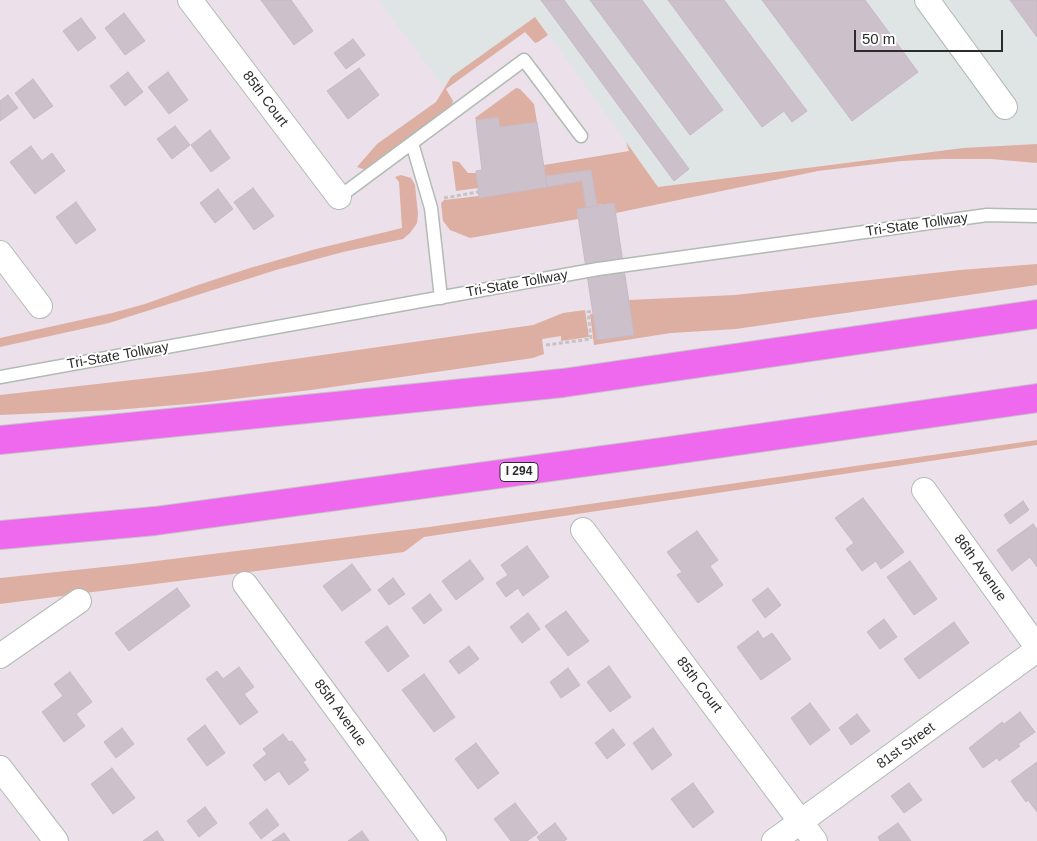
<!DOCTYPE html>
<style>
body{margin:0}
#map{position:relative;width:1037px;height:841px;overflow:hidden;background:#ece0ea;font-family:Helvetica,sans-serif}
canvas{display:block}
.scale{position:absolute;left:854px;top:30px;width:149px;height:22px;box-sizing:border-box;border:2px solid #2c2c2c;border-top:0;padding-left:6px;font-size:15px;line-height:18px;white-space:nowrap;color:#2c2c2c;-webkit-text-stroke:4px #fff;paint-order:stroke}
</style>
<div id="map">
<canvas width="1037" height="841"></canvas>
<div class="scale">50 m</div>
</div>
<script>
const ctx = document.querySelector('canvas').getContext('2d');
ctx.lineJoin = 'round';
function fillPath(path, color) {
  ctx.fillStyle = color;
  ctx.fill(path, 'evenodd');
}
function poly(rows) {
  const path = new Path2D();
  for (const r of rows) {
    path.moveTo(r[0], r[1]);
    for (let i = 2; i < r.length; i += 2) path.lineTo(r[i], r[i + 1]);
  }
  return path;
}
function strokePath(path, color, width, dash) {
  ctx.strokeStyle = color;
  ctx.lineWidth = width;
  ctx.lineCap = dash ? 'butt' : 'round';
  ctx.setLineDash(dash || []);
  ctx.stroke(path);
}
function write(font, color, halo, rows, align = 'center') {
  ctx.font = font + ' Helvetica,sans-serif';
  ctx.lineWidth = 4;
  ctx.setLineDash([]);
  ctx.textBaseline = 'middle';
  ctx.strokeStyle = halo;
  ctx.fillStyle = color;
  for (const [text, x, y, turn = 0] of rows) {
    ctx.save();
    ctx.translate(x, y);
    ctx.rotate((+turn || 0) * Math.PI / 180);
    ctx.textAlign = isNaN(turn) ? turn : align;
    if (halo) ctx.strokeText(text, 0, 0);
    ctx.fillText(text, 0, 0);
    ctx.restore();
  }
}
const industrial = poly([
 [378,0,1037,0,1037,144,963,148,892,156,658,187,536,17,451,77,444,87]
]);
const green = poly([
 [535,17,548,35,538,42,535,43,525,32,446,89,453,101,452,106,366,170,357,167,377,144,436,102,451,77],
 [516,88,520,89,534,104,537,122,500,127,498,118,476,120,475,118],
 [626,142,658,187,963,148,1037,144,1037,163,991,159,943,159,901,161,818,171,616,213,614,203,597,205,591,170,545,176,544,165,629,151],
 [452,161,459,162,468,173,476,173,478,188,456,191],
 [401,175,411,178,415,185,418,214,417,223,410,233,403,239,343,252,276,270,109,323,0,347,0,338,112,313,145,304,198,285,250,268,316,249,402,228,399,182,395,177],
 [582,181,586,208,577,209,578,219,470,238,450,230,443,221,441,203,444,200,479,196,479,198],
 [1037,264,1037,285,736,329,671,333,594,345,590,314,593,314,597,340,633,335,629,300,735,295,960,270],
 [585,310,589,337,561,341,561,336,542,339,544,354,533,358,311,390,200,403,115,410,0,415,0,395,203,372,533,325,563,313],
 [1037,440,1037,445,424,537,404,552,0,604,0,578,132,564,429,527]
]);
const building = poly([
 [261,0,291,0,313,31,294,45,261,0],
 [541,0,564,0,689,169,674,181,541,0],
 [590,0,642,0,723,110,690,135,590,0],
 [668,0,724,0,807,111,792,122,784,111,762,127,668,0],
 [762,0,865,0,918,72,852,121,762,0],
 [1010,0,1037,0,1037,37,1010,0],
 [124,13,145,41,125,55,105,28,124,13],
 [81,18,96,38,78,51,63,31,81,18],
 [353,39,365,55,346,69,334,53,353,39],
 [359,68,379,95,348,119,327,91,359,68],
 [128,72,143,92,125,106,110,86,128,72],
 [168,72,188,100,169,114,148,87,168,72],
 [33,79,53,106,34,119,15,93,33,79],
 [8,95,18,108,0,121,0,101,8,95],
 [498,117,500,127,537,122,547,187,479,198,476,171,482,170,476,120,498,117],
 [175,126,190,145,172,159,157,139,175,126],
 [210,130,230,158,211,172,191,145,210,130],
 [31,146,42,161,52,153,65,171,35,194,10,162,31,146],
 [591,170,597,205,586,208,582,181,547,187,545,176,591,170],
 [253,188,274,216,254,230,234,202,253,188],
 [218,189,233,209,215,223,200,203,218,189],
 [76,202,96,230,76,244,56,217,76,202],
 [614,203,634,335,597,340,577,209,614,203],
 [863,498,904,552,881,569,876,561,862,571,846,549,854,543,835,518,863,498],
 [1023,501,1029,510,1010,524,1004,515,1023,501],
 [1033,524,1037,529,1037,567,1030,557,1012,571,997,550,1033,524],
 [697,531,718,560,710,566,723,585,698,603,677,575,682,572,667,552,697,531],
 [527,546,549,577,523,596,518,588,506,597,496,583,508,575,501,565,527,546],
 [470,560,484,579,456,600,442,581,470,560],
 [910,561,937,599,914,615,887,577,910,561],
 [352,564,371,590,342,611,323,586,352,564],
 [393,578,405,594,389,605,378,590,393,578],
 [177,588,190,606,129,651,115,633,177,588],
 [768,588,781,605,765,618,752,600,768,588],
 [430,594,442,610,424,624,412,608,430,594],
 [566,611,589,641,568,656,545,626,566,611],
 [528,613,540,629,522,643,510,627,528,613],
 [884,619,897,637,880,649,867,632,884,619],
 [954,622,969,643,919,679,904,659,954,622],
 [387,626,409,656,388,672,365,642,387,626],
 [758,631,763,639,772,633,791,659,761,680,737,647,758,631],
 [469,646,479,659,459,674,449,661,469,646],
 [609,666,631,697,610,712,587,682,609,666],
 [239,667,254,687,244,694,258,712,240,725,206,679,217,671,223,679,239,667],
 [568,668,580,685,561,698,550,682,568,668],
 [70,672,92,702,76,714,85,726,64,742,42,712,63,696,54,684,70,672],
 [424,674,455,717,434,732,402,690,424,674],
 [810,703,830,730,810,745,791,718,810,703],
 [1020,712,1035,732,1018,744,1020,746,999,761,997,758,983,768,969,748,1002,722,1004,724,1020,712],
 [857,714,870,731,851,745,839,728,857,714],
 [205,725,225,753,207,766,187,739,205,725],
 [122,728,134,744,116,758,104,742,122,728],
 [653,728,672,755,652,770,633,743,653,728],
 [613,729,625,745,607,759,595,743,613,729],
 [283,734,289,742,292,741,306,760,303,762,309,770,289,785,279,771,265,781,253,765,267,754,263,749,283,734],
 [476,743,499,773,478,789,455,759,476,743],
 [1037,762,1037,812,1028,800,1026,802,1011,781,1037,762],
 [112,768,135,798,113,814,91,784,112,768],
 [693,783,714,812,693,828,671,799,693,783],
 [909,783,922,800,904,813,891,796,909,783],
 [515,803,538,833,527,841,511,841,494,819,515,803],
 [205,807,217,823,199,837,187,821,205,807],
 [267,809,279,825,261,839,249,823,267,809],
 [555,823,567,839,564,841,540,841,537,837,555,823],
 [898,823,911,841,880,841,878,837,898,823],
 [157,831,164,841,143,841,157,831],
 [362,831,369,841,348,841,362,831],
 [284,833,290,841,272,841,284,833]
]);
const path = poly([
 [444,198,478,192],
 [546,345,591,339,588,312,592,311]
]);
const service = poly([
 [412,143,431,208,441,298],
 [339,197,524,60,581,136],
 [0,377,598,269,987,215,1037,216]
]);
const minor = poly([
 [190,0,339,197],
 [927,0,1005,107],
 [0,253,40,306],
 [924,490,1037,647],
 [583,530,815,841],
 [245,584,434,841],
 [0,656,79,601],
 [0,768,56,841],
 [774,841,1037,650]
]);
const motorway = poly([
 [0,440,563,383,1037,314],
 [0,535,155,521,661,452,1037,398]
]);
const shields = [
 [519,472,38]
];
const shieldNames = [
 ["I 294",519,472]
];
const streetNames = [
 ["85th Court",265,99,53],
 ["Tri-State Tollway",917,225,-8],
 ["Tri-State Tollway",517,284,-10],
 ["Tri-State Tollway",118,356,-10],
 ["86th Avenue",980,568,54],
 ["85th Court",699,685,53],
 ["85th Avenue",340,713,54],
 ["81st Street",906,746,-36]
];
fillPath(industrial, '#dfe5e5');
fillPath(green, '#ddafa2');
fillPath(building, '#ccc1ca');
strokePath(building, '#c7b9c5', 1);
strokePath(service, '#b0bbb4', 15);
strokePath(minor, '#b0bbb4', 26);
strokePath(motorway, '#c4c4c4', 30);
strokePath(path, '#c4c4c4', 3, [4, 2.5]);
strokePath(service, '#fff', 12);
strokePath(minor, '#fff', 24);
strokePath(motorway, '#ee69ee', 28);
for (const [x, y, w] of shields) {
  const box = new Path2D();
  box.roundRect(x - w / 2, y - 9.5, w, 19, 4);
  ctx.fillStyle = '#fff';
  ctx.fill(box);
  strokePath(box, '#2c2c2c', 1);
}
write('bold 12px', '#2c2c2c', null, shieldNames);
write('14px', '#2c2c2c', '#fff', streetNames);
</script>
